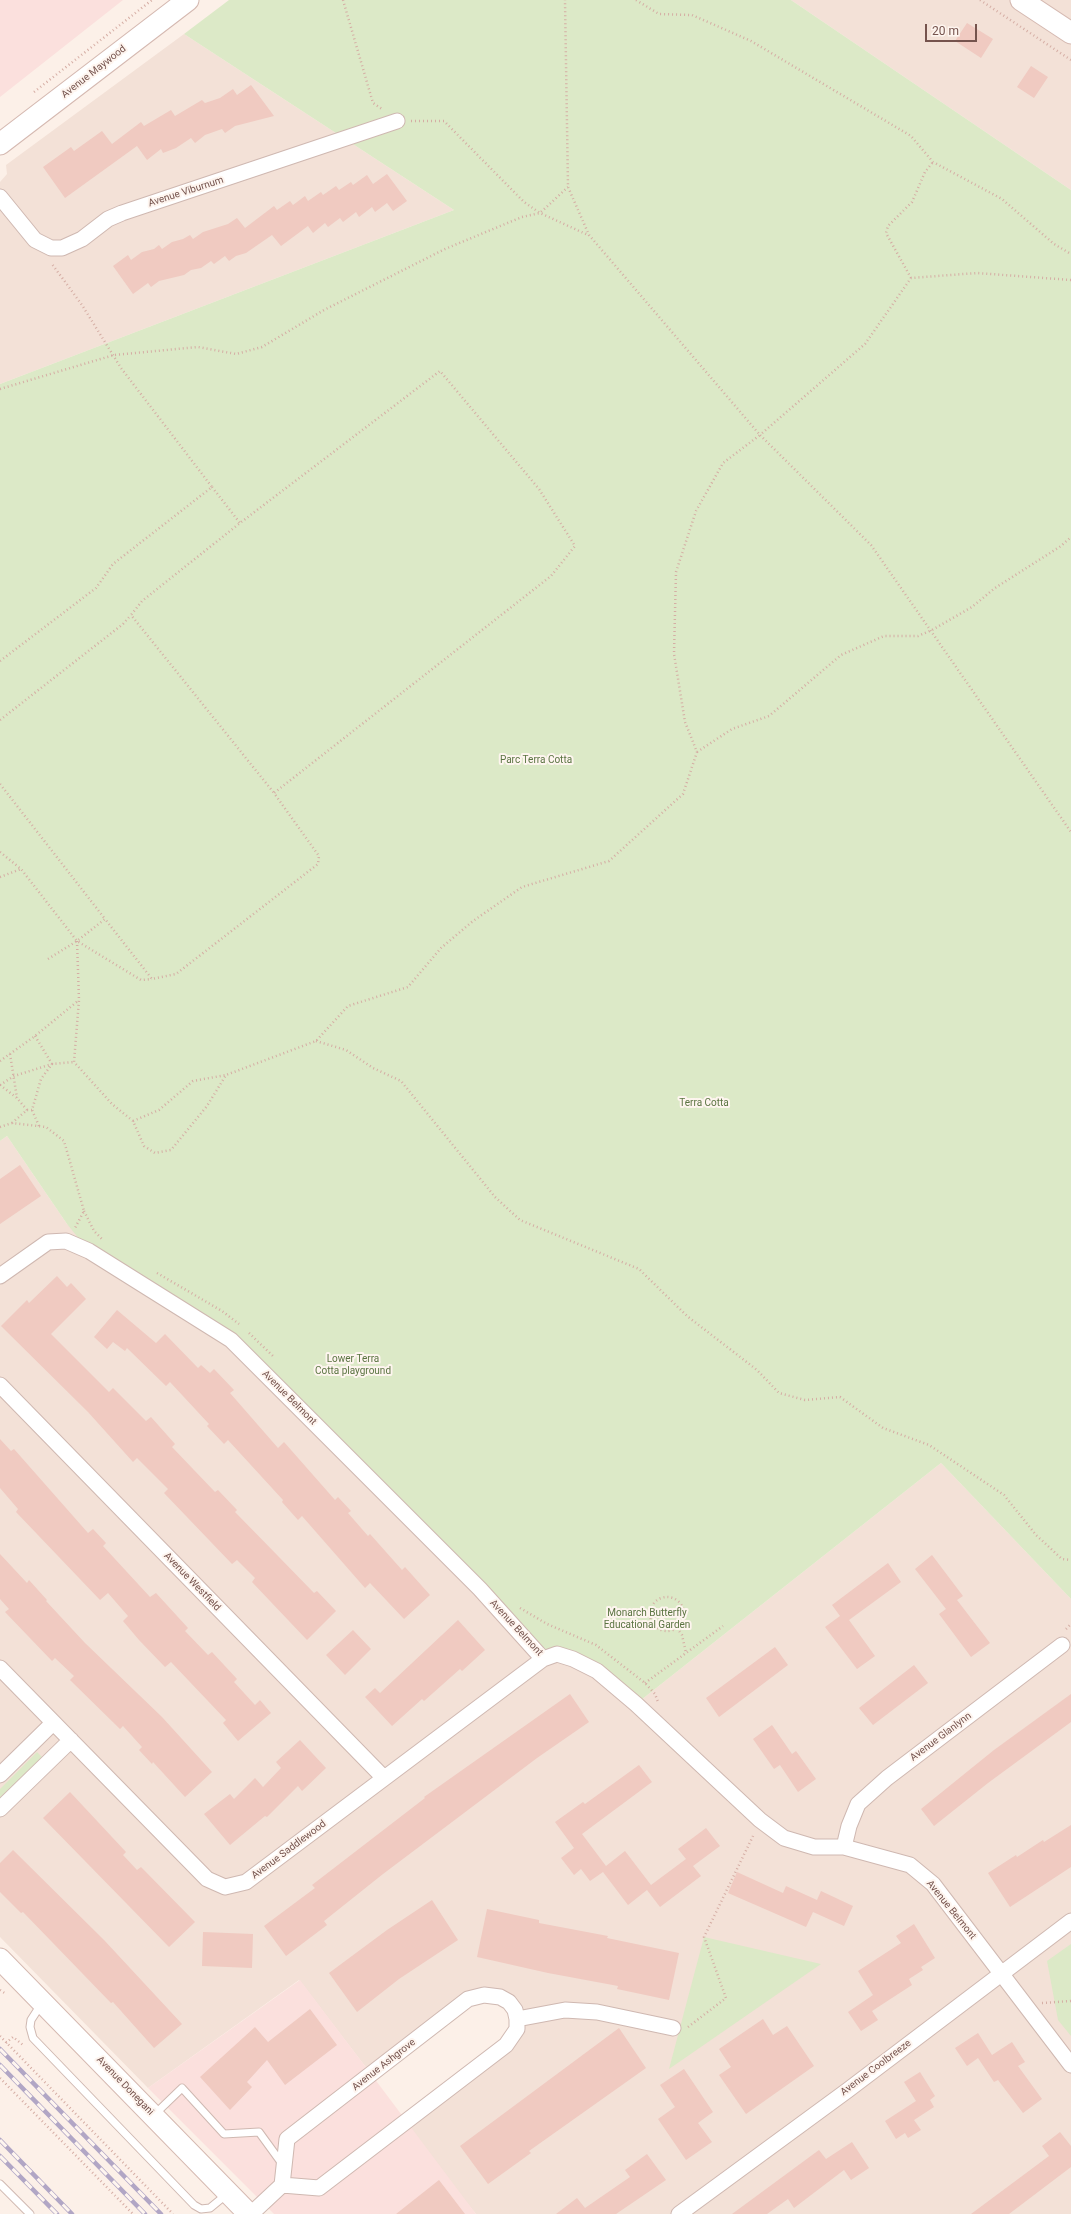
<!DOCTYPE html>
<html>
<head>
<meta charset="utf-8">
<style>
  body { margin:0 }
  #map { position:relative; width:1071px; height:2214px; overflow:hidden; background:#fcf0e8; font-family:Roboto,sans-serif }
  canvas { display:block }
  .scale { position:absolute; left:925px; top:24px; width:52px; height:18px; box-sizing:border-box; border:2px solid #75534d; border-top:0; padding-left:5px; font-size:12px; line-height:14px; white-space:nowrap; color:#75534d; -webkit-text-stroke:3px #fef5ef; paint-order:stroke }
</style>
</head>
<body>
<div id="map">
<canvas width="1071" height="2214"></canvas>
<div class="scale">20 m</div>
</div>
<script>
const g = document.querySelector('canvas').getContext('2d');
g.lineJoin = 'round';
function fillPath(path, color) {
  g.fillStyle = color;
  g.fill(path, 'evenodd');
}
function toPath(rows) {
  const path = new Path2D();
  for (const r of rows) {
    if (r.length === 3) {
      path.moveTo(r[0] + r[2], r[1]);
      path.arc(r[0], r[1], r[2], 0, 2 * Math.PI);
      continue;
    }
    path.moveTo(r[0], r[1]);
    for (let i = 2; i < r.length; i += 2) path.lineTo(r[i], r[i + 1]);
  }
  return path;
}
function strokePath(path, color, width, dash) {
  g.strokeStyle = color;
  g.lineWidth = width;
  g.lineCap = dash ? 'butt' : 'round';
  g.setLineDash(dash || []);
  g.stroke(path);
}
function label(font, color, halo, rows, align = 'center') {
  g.font = font + ' Roboto,sans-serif';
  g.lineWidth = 4;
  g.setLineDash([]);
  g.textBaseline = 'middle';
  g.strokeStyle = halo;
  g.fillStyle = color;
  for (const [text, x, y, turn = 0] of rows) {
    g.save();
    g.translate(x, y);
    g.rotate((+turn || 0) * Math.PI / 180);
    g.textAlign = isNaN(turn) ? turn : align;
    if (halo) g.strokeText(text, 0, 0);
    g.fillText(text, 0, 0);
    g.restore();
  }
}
fillPath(toPath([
  [791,0,1071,0,1071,190],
  [184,34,454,210,0,384,0,182,7,174,6,165],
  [7,1136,67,1224,231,1340,557,1654,636,1704,941,1463,1071,1599,1071,2214,476,2214,402,2124,506,2045,515,2010,484,1995,371,2074,299,1980,148,2088,0,1937,0,1141]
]), '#f3e1d7');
fillPath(toPath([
  [0,0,123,0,0,97],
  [300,1980,371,2074,476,2214,274,2214,148,2088]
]), '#fbe0dd');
fillPath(toPath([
  [229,0,791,0,1071,190,1071,1599,941,1463,636,1704,597,1671,543,1659,231,1340,89,1251,67,1224,7,1136,0,1141,0,384,454,210,184,34],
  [37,1752,42,1757,0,1798,0,1789],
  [704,1937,821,1964,669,2069],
  [1071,1944,1071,2036,1058,2020,1047,1961]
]), '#dce9c7');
fillPath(toPath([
  [967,23,993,39,981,58,955,41],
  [1031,66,1048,77,1034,98,1017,87],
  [251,85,274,116,235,126,225,133,222,129,205,135,195,143,191,138,176,148,163,153,161,149,147,160,137,146,65,198,43,167,71,147,74,151,102,131,112,144,141,122,144,126,171,110,175,116,202,100,205,103,220,98,233,89,237,95],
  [387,174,407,201,393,211,387,203,375,212,372,207,359,217,356,212,343,222,340,218,328,227,325,223,313,233,308,226,281,246,272,235,246,253,236,256,229,261,225,256,214,264,211,261,201,268,191,270,184,275,159,281,151,287,148,283,133,294,113,266,128,255,131,260,142,252,154,249,159,245,162,249,172,242,183,239,190,235,193,239,203,232,228,224,237,218,245,228,274,206,277,210,290,201,293,205,305,196,308,201,321,192,323,195,336,186,339,190,351,182,353,185,367,175,373,184],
  [20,1165,41,1196,0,1224,0,1179],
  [57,1276,67,1287,71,1283,86,1299,51,1334,109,1392,113,1388,146,1421,151,1417,175,1444,172,1447,215,1492,218,1490,237,1510,235,1512,278,1556,314,1593,317,1591,336,1611,307,1640,252,1582,255,1578,237,1560,232,1564,164,1493,168,1489,137,1458,133,1462,88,1412,1,1326,27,1300,29,1303],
  [117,1310,156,1343,165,1334,198,1368,201,1365,210,1373,214,1369,234,1390,230,1393,278,1448,284,1442,335,1500,338,1497,351,1511,348,1513,368,1536,370,1534,402,1570,405,1567,430,1595,404,1619,370,1583,365,1588,302,1516,298,1520,282,1502,283,1500,228,1440,224,1444,207,1426,209,1424,170,1382,166,1386,127,1348,125,1351,113,1342,107,1349,94,1337],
  [0,1439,11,1451,14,1449,88,1533,93,1529,106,1543,103,1546,150,1597,156,1593,188,1628,185,1631,208,1655,212,1652,237,1679,234,1682,255,1705,260,1700,271,1713,238,1741,223,1723,226,1720,171,1662,165,1667,139,1640,123,1621,128,1616,108,1593,100,1600,16,1512,18,1509,0,1488],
  [0,1554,27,1583,29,1580,47,1600,46,1601,85,1643,162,1717,212,1772,185,1797,153,1762,152,1764,139,1750,142,1747,123,1726,120,1729,70,1680,74,1676,55,1658,52,1661,5,1612,9,1609,0,1599],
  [932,1555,963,1596,957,1600,990,1643,971,1657,939,1614,946,1609,915,1569],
  [888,1563,901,1582,849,1620,875,1656,857,1669,825,1627,840,1616,832,1605],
  [458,1620,485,1650,462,1671,460,1669,424,1701,422,1699,392,1726,365,1697,375,1688,380,1693],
  [353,1630,371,1649,345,1675,326,1655],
  [775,1647,788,1665,719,1717,706,1698],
  [914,1665,928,1683,873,1725,859,1708],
  [570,1694,589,1722,537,1758,383,1874,324,1921,327,1925,286,1956,264,1926,315,1888,312,1885,425,1798,424,1797],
  [1071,1694,1071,1722,988,1783,934,1826,921,1809,994,1750],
  [772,1725,792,1754,796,1751,816,1779,798,1792,780,1765,774,1769,753,1739],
  [300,1740,326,1768,302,1791,298,1786,267,1817,265,1816,230,1845,204,1814,230,1794,234,1799,255,1778,263,1787,281,1768,276,1762],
  [639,1765,652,1782,582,1834,606,1866,625,1851,651,1885,686,1859,678,1849,706,1828,720,1846,693,1866,701,1876,660,1907,647,1890,628,1905,603,1872,590,1881,581,1869,574,1875,561,1858,574,1848,555,1822,583,1802,585,1804],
  [70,1792,126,1852,123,1855,137,1870,141,1867,195,1922,169,1947,43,1818],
  [1071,1825,1071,1867,1010,1907,988,1873,1016,1855,1017,1857,1043,1840,1044,1842],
  [13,1850,104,1940,182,2024,154,2048,113,2002,111,2003,23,1912,21,1913,0,1892,0,1863],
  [737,1872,783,1893,786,1886,817,1900,821,1891,853,1906,844,1926,813,1912,806,1927,728,1893],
  [432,1900,458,1940,399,1979,357,2012,329,1973,387,1930],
  [487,1909,539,1920,539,1923,608,1936,607,1938,679,1953,669,2000,617,1989,618,1986,548,1973,477,1957],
  [914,1924,935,1958,921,1967,923,1970,909,1979,912,1985,872,2011,878,2020,861,2031,848,2012,873,1995,858,1971,901,1943,896,1936],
  [203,1932,253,1934,252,1968,202,1966],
  [310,2009,337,2045,285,2085,267,2060,247,2082,252,2087,230,2110,200,2077,255,2027,268,2042],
  [763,2019,773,2035,787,2026,814,2066,746,2114,719,2075,731,2067,719,2049],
  [619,2028,646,2068,529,2151,531,2153,488,2184,460,2146],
  [978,2033,992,2055,1012,2042,1025,2062,1018,2066,1042,2099,1023,2113,998,2080,994,2082,978,2058,967,2066,955,2048],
  [684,2069,713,2112,698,2123,712,2142,686,2160,658,2119,675,2107,660,2085],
  [920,2072,935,2096,930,2100,934,2107,914,2120,921,2130,908,2138,905,2133,896,2139,885,2121,916,2101,904,2082],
  [1060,2132,1071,2146,1071,2167,1009,2214,971,2214,1049,2156,1042,2146],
  [852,2142,869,2168,851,2180,844,2170,794,2208,788,2199,767,2214,732,2214,819,2150,826,2159],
  [647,2154,666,2180,616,2214,556,2214,577,2198,585,2208,630,2177,625,2170],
  [439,2180,465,2214,396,2214]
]), '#f0cac1');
const lane = toPath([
  [42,2003,31,2020,30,2027,33,2038,194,2205,201,2209,210,2208,227,2194],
  [154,2115,182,2088,224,2134,259,2132,283,2165],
  [0,2184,30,2214]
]);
const street = toPath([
  [0,197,35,240,51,248,62,248,82,239,108,219,122,213,397,121],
  [0,1276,48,1242,66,1241,89,1251,231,1340,480,1589,543,1659,557,1654,573,1659,597,1671,636,1704,760,1820,784,1838,814,1847,844,1847,910,1865,933,1884,1071,2065],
  [0,1385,384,1778],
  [0,1668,207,1879,225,1887,246,1882,543,1659],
  [0,1775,53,1723],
  [0,1809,71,1740],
  [844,1847,849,1826,858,1804,887,1778,1062,1645],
  [484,1995,500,1997,509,2002,515,2010,517,2019,517,2029,506,2045,319,2188,282,2185,287,2139,468,1999,484,1995],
  [517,2019,565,2010,597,2012,673,2028],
  [251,2214,282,2185],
  [679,2214,848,2090,1071,1921]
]);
const secondary = toPath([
  [1021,0,1071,33],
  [0,144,188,0],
  [0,1959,249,2214]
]);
strokePath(lane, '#cfb8b1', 9);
strokePath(street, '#cfb8b1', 17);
strokePath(secondary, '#d5b9b1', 23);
strokePath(toPath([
  [343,0,373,103,382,109],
  [636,0,659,14,692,15,751,41,911,136,933,162,1002,199,1054,244,1071,254],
  [980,0,1071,60],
  [34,92,152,0],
  [411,121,444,121,524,202,540,213,588,235],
  [911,278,886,233,888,226,912,202,925,172,933,162],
  [1071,280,977,273,911,278,865,344,760,435,871,545,1071,832],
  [0,389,114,355,198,347,236,354,262,347,324,310,445,249,522,217,540,213,568,187],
  [212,487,240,523],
  [0,661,96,588,113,564,212,487,121,368,82,305,52,264],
  [0,720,123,624,131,615],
  [697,752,732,729,769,716,841,655,884,636,918,636,932,630,972,607,995,588,1061,546,1071,537],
  [0,784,105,919],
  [0,852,21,869,77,941,141,980,152,979],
  [0,877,21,869],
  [77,941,79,1000,74,1062,112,1104,133,1121,144,1146,155,1153,171,1150,207,1106,226,1075,316,1041,348,1006,408,987,441,948,473,921,522,887,609,861,683,794,697,752,685,722,674,654,676,572,696,511,723,463,760,435,589,235,568,187,565,0],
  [48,959,77,941,105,919,152,979,176,974,318,864,319,856,274,793,551,576,575,546,539,489,440,371,240,523,142,601,131,615,274,793],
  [35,1036,52,1064,41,1079,32,1110,39,1126],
  [316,1041,346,1050,373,1068,401,1081,495,1197,520,1220,639,1269,687,1316,757,1370,779,1393,805,1400,840,1397,883,1428,929,1445,1004,1495,1036,1535,1062,1559,1071,1560],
  [10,1054,17,1098],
  [0,1061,35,1036,79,1000],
  [0,1085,14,1076,52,1064,74,1062],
  [0,1085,17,1098,27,1110],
  [133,1121,159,1110,193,1081,226,1075],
  [12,1123,27,1110,32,1110],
  [0,1127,12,1123,46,1127,64,1141,84,1211,75,1228],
  [84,1211,94,1231,102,1239],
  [157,1273,222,1311,239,1324],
  [249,1333,274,1357],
  [667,1614,17],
  [520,1608,547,1624,596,1645,645,1683,655,1694,658,1702],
  [677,1628,682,1635,686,1653],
  [1066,1629,1071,1624],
  [645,1683,723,1626],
  [0,1990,6,1994],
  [1042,2003,1071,2001],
  [688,2027,726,1998,704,1937,754,1834],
  [0,2036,173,2214],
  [6,2043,13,2037,23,2045],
  [0,2078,133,2214]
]), '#d5ada4', 2.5, [1, 3]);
strokePath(lane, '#fff', 7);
strokePath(street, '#fff', 15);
strokePath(secondary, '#fff', 21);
const rail = toPath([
  [0,2049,161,2214],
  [0,2065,145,2214],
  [0,2140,72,2214],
  [0,2156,57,2214]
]);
strokePath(rail, '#b1a6c5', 4.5);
strokePath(rail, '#fef5ef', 3, [9]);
label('10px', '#75534d', '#fef5ef', [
  ["Avenue Maywood",94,72,-38],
  ["Avenue Viburnum",186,192,-18],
  ["Avenue Belmont",289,1398,45],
  ["Avenue Westfield",192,1582,46],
  ["Avenue Belmont",516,1628,47],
  ["Avenue Glanlynn",941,1737,-37],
  ["Avenue Saddlewood",289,1850,-37],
  ["Avenue Belmont",951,1910,51],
  ["Avenue Ashgrove",384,2065,-38],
  ["Avenue Coolbreeze",876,2068,-37],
  ["Avenue Donegani",125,2086,46]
]);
label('10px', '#5b7442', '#fef5ef', [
  ["Parc Terra Cotta",536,760],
  ["Terra Cotta",704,1103],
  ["Lower Terra",353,1359],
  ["Cotta playground",353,1371],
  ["Monarch Butterfly",647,1613],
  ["Educational Garden",647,1625]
]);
</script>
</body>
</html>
